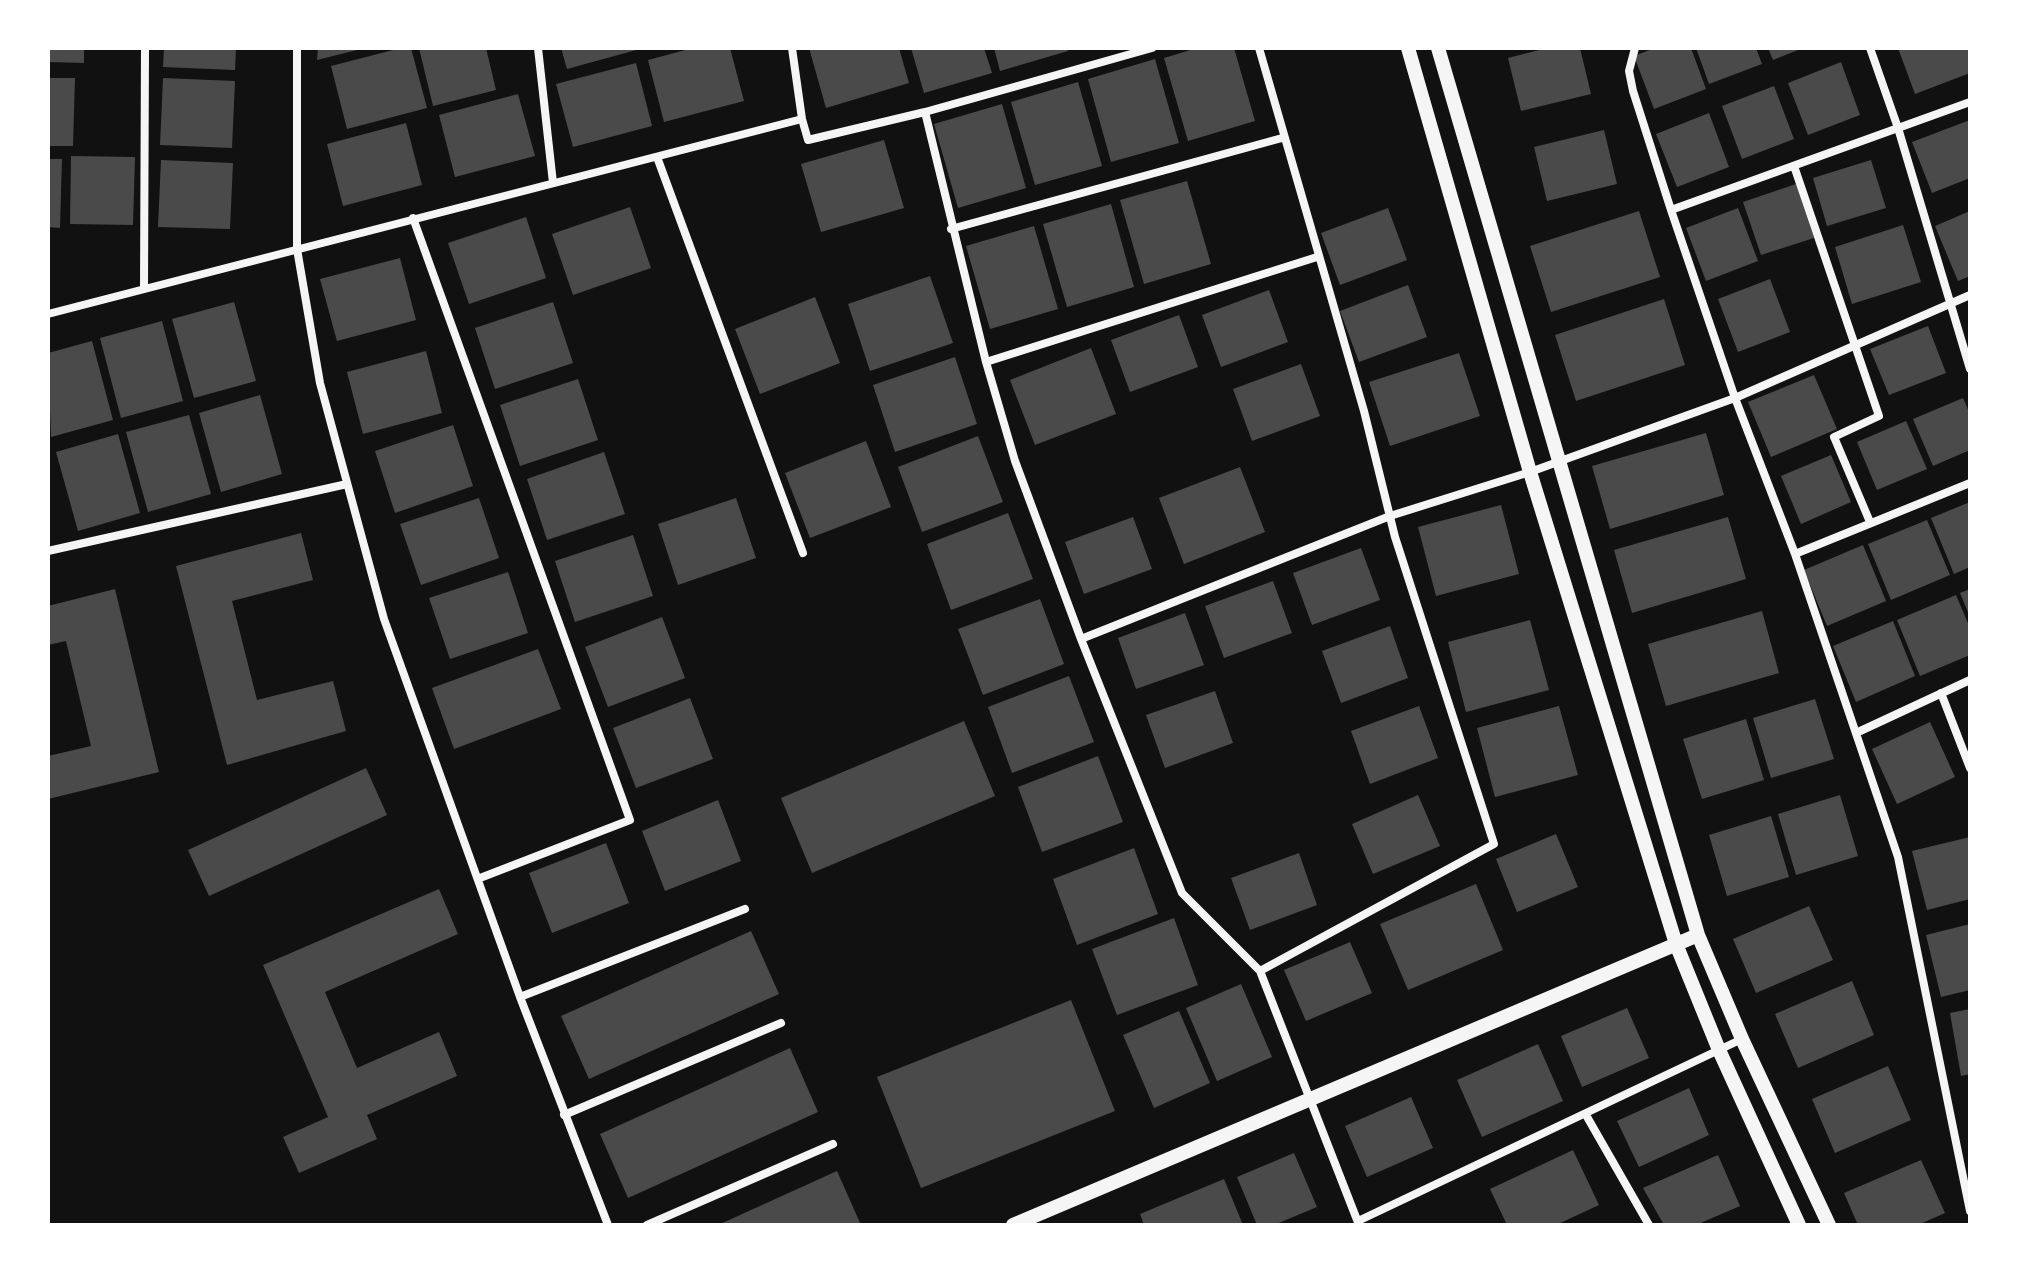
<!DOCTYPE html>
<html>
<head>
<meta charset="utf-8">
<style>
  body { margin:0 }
  #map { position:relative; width:2018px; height:1273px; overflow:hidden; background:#111; font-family:"Titillium Web",sans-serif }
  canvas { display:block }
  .frame { position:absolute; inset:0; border:50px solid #fff; pointer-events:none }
</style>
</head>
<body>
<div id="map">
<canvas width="2018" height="1273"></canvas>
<div class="frame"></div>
</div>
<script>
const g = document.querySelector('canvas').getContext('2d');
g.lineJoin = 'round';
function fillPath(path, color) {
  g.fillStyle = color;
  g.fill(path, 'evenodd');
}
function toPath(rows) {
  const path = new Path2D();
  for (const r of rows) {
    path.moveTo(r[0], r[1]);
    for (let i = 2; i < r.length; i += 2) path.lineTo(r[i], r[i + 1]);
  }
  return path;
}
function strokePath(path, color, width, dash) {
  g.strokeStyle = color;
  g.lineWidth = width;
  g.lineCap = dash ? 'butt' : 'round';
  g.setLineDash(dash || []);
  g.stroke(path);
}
fillPath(toPath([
  [48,48,84,48,84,63,48,62],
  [164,48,236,48,235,70,163,67],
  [318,48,361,48,361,49,317,60],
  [401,48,411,48,427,108,347,129,331,66],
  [419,48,486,48,496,90,433,106],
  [561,48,640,48,640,49,567,69],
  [693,48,730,48,744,101,664,122,648,60],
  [809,48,899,48,909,83,826,108],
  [911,48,984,48,992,73,924,93],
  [994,48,1067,48,1068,51,1000,71],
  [1197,48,1234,48,1255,121,1188,141,1164,58],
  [1547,48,1580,48,1591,94,1521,111,1508,58],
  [1655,48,1691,48,1706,89,1654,109,1634,56],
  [1696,48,1756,48,1762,64,1709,84],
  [1768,48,1803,48,1773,60],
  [1898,48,1970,48,1970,73,1915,94],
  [1155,59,1179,143,1111,162,1088,79],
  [1841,62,1860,115,1808,135,1788,83],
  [636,63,652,126,573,147,556,84],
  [48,78,75,78,73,146,48,146],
  [163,78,235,81,232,148,160,145],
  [1078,82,1102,166,1035,185,1011,102],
  [1774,86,1794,139,1742,159,1722,106],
  [518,94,535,156,455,177,439,115],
  [1002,104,1026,188,958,208,934,124],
  [1709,113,1729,167,1677,187,1656,134],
  [1970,120,1970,178,1932,193,1912,142],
  [406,123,422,185,343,206,327,144],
  [1604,130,1617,184,1547,201,1534,147],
  [884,140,904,208,821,232,801,164],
  [71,156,135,157,133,225,70,224],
  [48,159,62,159,60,228,48,227],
  [161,160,233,163,230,229,158,227],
  [1871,160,1886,208,1827,226,1813,178],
  [1187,181,1211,264,1144,284,1120,200],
  [1796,184,1814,238,1761,255,1743,202],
  [1111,204,1134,287,1067,307,1043,224],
  [630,207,651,268,573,295,552,234],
  [1388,208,1407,260,1340,285,1321,233],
  [1738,208,1758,261,1706,281,1686,228],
  [1639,211,1660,277,1551,312,1530,246],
  [1970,211,1970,276,1958,281,1935,226],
  [526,217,546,278,469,304,448,243],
  [1903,225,1921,282,1852,304,1835,247],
  [1034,226,1058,309,990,329,966,246],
  [400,258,416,320,337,341,320,279],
  [930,276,953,343,870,371,848,304],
  [1770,279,1790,332,1738,352,1718,299],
  [1408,285,1427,337,1359,362,1340,311],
  [1269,290,1288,342,1221,367,1202,315],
  [815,297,840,363,760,394,735,329],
  [1664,299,1685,365,1576,401,1555,335],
  [234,302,256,381,194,398,172,319],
  [553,302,573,363,495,389,475,328],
  [1179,315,1198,367,1130,392,1111,340],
  [162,321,183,401,121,418,100,338],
  [1928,326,1946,373,1889,395,1870,349],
  [92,341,113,420,51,437,48,353],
  [1091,348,1116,414,1035,445,1010,380],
  [426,351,442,413,363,434,347,372],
  [1459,353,1480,416,1390,446,1369,382],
  [955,357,977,424,895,452,873,385],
  [1301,364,1320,416,1252,441,1233,389],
  [1814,375,1837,429,1771,457,1748,402],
  [578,379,598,440,520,466,500,405],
  [260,395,282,474,221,492,199,413],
  [1963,398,1970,414,1970,450,1933,466,1913,419],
  [189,415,211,494,148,512,126,432],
  [1906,421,1927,469,1877,490,1857,442],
  [453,425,473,486,395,513,375,451],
  [1706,433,1724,495,1610,529,1592,466],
  [118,434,140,513,78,531,56,452],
  [978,436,1003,502,922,532,898,467],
  [866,441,891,507,810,538,785,473],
  [604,452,625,514,547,540,527,479],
  [1831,455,1851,502,1801,524,1781,476],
  [1240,467,1265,532,1184,564,1159,498],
  [479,498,499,558,421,585,400,524],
  [736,498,756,558,678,585,658,524],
  [1970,502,1970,567,1954,574,1931,518],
  [1501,505,1519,574,1436,596,1418,527],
  [1008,513,1033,579,951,610,927,544],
  [1133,517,1152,569,1084,594,1065,542],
  [1728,517,1746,579,1632,613,1614,550],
  [1927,520,1950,575,1891,600,1868,544],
  [301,533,313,580,232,601,257,700,333,681,346,731,227,765,176,566],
  [633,535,653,596,575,622,555,561],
  [1863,545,1886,601,1827,626,1804,570],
  [1361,548,1380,600,1312,625,1293,573],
  [508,572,528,633,450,659,429,598],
  [1273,581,1292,633,1224,658,1205,606],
  [115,589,159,772,48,799,48,756,91,746,66,641,48,645,48,606],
  [1970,589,1970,617,1960,593],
  [1956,595,1970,628,1970,655,1920,676,1897,620],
  [1040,599,1064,664,983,695,958,629],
  [1762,611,1779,673,1666,706,1648,644],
  [1185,613,1204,665,1136,689,1118,638],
  [662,617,685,678,608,707,585,647],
  [1530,620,1549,690,1466,712,1448,642],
  [1893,621,1915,676,1856,702,1833,646],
  [1390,626,1408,678,1341,703,1322,651],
  [538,649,561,709,454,749,432,688],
  [1069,676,1094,742,1012,773,988,707],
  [1215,691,1233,743,1165,768,1146,715],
  [690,698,713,759,636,788,613,728],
  [1815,699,1834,759,1771,778,1753,718],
  [1419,706,1438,758,1370,784,1351,731],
  [1559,706,1578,775,1495,797,1477,728],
  [1746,719,1764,780,1702,799,1683,739],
  [964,721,995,796,812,873,781,798],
  [1930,722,1955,777,1897,804,1872,749],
  [1098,756,1123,822,1042,852,1018,787],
  [366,768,387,815,209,896,188,850],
  [1418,795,1440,846,1373,874,1352,824],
  [1840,795,1858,856,1796,875,1778,814],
  [718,800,741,861,665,891,642,831],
  [1771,816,1789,877,1727,896,1709,835],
  [1556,834,1578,887,1517,912,1496,859],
  [1970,837,1970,899,1927,910,1912,851],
  [606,843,629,903,552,933,529,873],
  [1134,848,1158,914,1077,945,1053,879],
  [1299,853,1317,905,1250,930,1231,878],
  [1476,884,1503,950,1408,990,1380,924],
  [439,889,458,934,325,992,357,1068,439,1032,457,1076,367,1115,377,1139,299,1173,283,1137,328,1117,263,965],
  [1809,906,1833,960,1756,993,1733,939],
  [1174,918,1198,985,1117,1015,1092,949],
  [1970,924,1970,990,1941,997,1926,935],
  [751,931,779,994,589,1079,561,1016],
  [1350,942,1372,993,1306,1021,1284,970],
  [1852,981,1874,1035,1798,1068,1775,1014],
  [1241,984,1272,1057,1217,1081,1186,1008],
  [1071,1000,1115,1111,921,1188,877,1077],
  [1627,1008,1649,1058,1582,1087,1561,1036],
  [1970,1009,1970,1074,1961,1076,1950,1013],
  [1179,1011,1210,1083,1154,1108,1123,1035],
  [1538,1044,1563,1101,1482,1137,1457,1080],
  [790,1048,818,1112,628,1198,600,1134],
  [1888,1066,1911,1120,1835,1153,1812,1099],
  [1689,1088,1709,1135,1639,1167,1617,1121],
  [1411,1097,1433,1148,1367,1177,1345,1126],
  [1573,1150,1599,1205,1556,1225,1507,1225,1490,1189],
  [1294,1153,1317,1207,1274,1225,1257,1225,1237,1177],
  [1718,1155,1740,1206,1696,1225,1664,1225,1643,1188],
  [1921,1160,1945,1213,1918,1225,1858,1225,1844,1193],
  [837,1171,861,1225,718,1225],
  [1224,1179,1243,1225,1144,1225,1140,1214]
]), '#4a4a4a');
strokePath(toPath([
  [297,48,297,249,320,383,384,619,520,997,608,1225],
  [538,48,553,183],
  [1259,48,1364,411,1395,537,1494,844,1260,971],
  [1635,48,1629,71,1633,91,1671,210,1735,398,1795,554,1898,857,1970,1211],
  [1870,48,1898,128,1970,369],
  [925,112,986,362,1015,461,1081,639,1182,893,1260,971,1359,1225],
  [802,119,808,140,925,112,1152,48],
  [657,157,803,553],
  [1794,166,1879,416,1834,437,1870,522],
  [1671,210,1970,102],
  [413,218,630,820,480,878],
  [951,229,1282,138],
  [144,288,145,48],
  [48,314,802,119,792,48],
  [986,362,1317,257],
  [48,551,347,484],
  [1795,554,1970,483],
  [1081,639,1390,516,1530,472,1735,398,1970,295],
  [1941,693,1970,768],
  [1856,733,1970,680],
  [520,997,745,909],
  [564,1115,781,1023],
  [1586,1115,1649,1225],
  [1358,1221,1742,1039],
  [647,1225,833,1144]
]), '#f5f5f5', 8);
strokePath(toPath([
  [1408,48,1530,472,1676,944,1719,1050,1799,1225],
  [1438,48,1698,935,1742,1039,1829,1225],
  [1013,1225,1698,935]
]), '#f5f5f5', 14);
</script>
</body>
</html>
